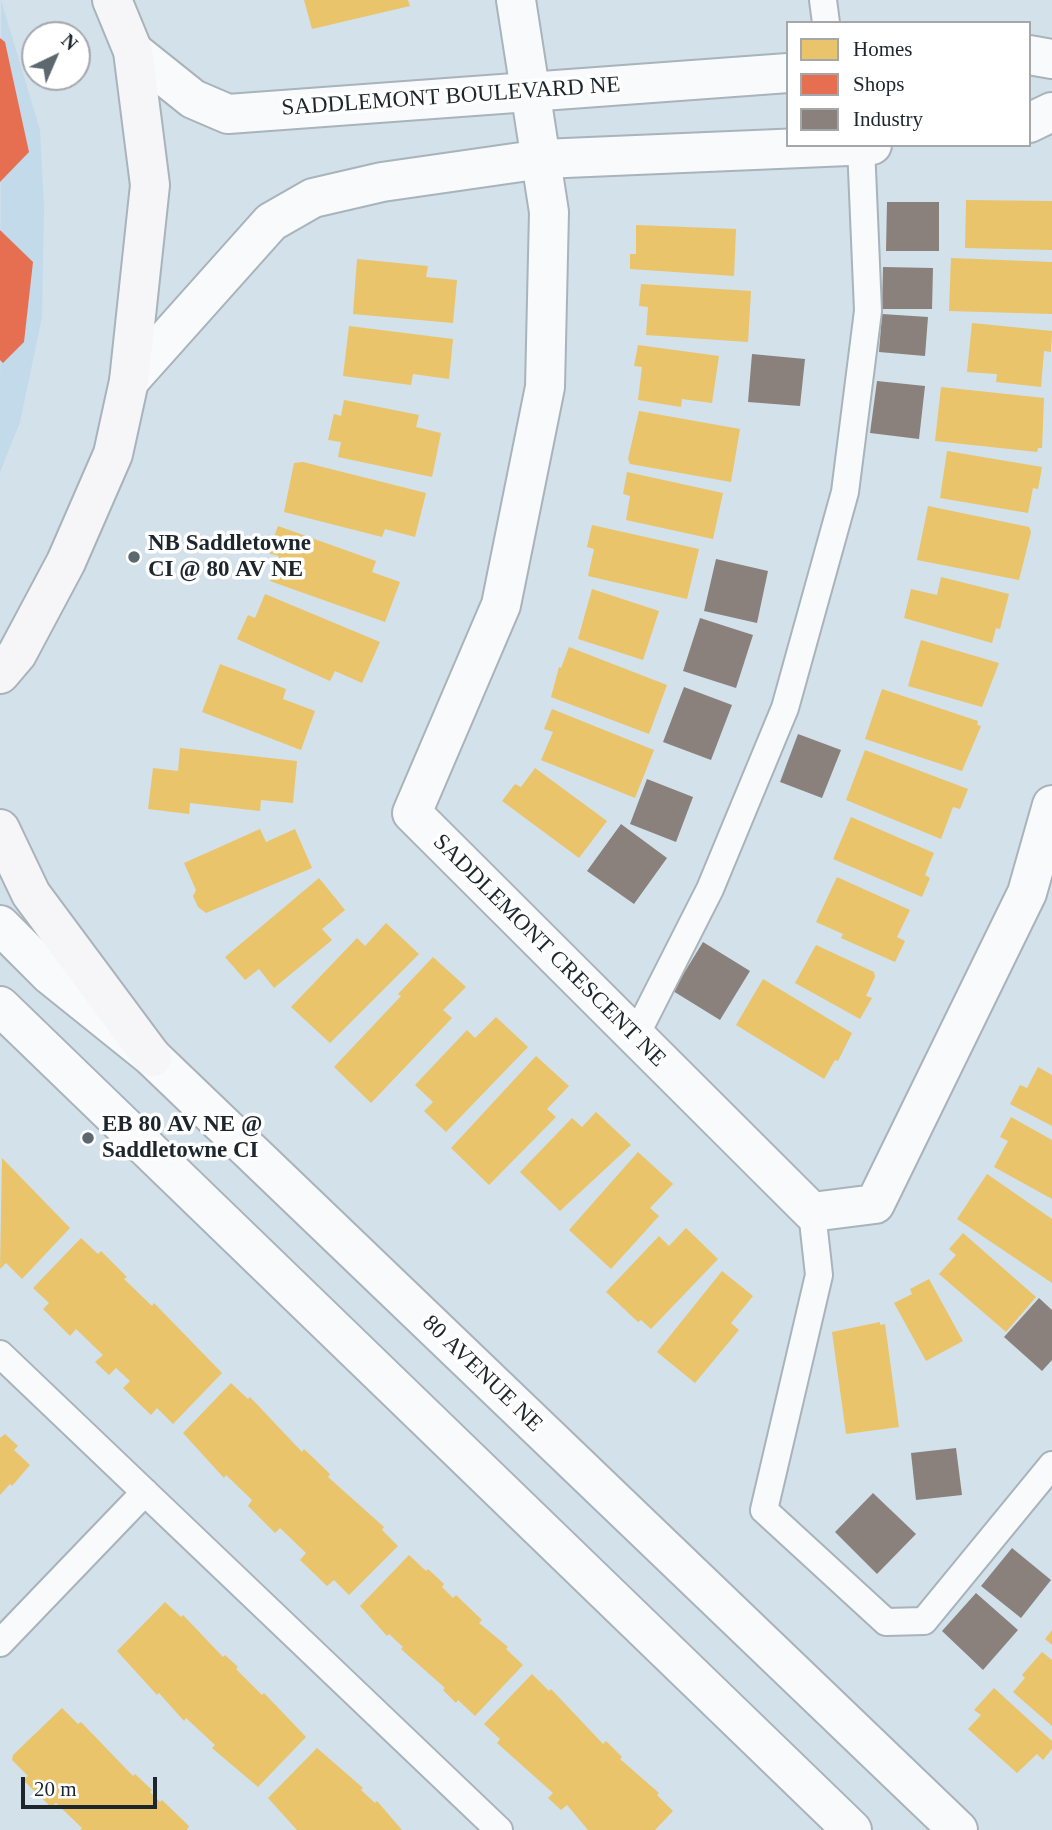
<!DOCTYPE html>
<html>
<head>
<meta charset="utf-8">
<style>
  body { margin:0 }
  #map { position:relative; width:1052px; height:1830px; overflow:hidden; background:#d3e1ea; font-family:Georgia,serif }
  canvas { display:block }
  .legend { position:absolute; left:786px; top:21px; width:245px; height:126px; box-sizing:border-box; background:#fff; border:2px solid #a4a8ab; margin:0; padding:9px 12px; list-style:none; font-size:21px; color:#1c262c }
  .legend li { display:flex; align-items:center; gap:14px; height:35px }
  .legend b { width:35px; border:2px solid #a4a8ab }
  .north { position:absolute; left:21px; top:21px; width:70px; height:70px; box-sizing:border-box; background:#fff; border:2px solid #a4a8ab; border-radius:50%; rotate:44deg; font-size:19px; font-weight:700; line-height:28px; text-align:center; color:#1c262c }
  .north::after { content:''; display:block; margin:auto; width:24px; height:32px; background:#5c676e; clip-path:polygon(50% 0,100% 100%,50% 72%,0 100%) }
  .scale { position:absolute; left:21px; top:1777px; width:136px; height:32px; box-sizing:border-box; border:4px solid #1c262c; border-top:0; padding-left:9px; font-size:21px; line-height:24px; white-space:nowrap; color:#1c262c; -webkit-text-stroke:5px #fff; paint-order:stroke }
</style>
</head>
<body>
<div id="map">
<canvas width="1052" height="1830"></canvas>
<ul class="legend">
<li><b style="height:19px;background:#e9c46a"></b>Homes</li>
<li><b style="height:19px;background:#e76f51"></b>Shops</li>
<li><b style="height:19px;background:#8a817c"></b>Industry</li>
</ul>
<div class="north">N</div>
<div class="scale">20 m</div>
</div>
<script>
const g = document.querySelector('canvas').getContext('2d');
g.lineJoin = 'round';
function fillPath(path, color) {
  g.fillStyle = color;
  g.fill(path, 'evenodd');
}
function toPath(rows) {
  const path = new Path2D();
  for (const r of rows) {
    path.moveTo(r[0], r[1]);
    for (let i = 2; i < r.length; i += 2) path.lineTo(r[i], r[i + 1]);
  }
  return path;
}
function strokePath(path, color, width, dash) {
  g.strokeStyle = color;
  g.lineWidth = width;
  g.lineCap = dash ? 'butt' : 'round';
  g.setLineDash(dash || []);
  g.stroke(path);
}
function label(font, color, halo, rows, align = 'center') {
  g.font = font + ' Georgia,serif';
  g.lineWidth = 7;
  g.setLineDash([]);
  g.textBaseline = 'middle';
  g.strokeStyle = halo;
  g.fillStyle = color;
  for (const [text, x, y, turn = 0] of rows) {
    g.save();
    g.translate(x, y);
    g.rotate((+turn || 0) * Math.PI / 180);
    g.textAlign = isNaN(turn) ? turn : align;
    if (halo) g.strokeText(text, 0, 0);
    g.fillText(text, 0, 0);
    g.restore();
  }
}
fillPath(toPath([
  [1,0,40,130,44,207,42,317,20,422,0,472]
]), '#c2dae9');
fillPath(toPath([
  [304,0,408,0,410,6,312,29],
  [966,200,1052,201,1052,250,965,248],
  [636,225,736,229,734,276,630,269,630,254,636,254],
  [951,258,1052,262,1052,314,949,311],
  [357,259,428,266,426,277,457,280,453,323,353,314],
  [641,284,751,291,748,342,646,335,648,307,639,306],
  [972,323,1052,331,1051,352,1044,351,1041,387,996,382,997,374,967,372],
  [349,326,453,339,449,379,413,374,411,385,343,376],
  [638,345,719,356,712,403,682,399,681,407,638,400,642,367,634,366],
  [941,387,1044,398,1042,448,1038,448,1037,452,935,441],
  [344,400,419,415,416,427,441,433,432,477,338,457,341,442,328,440,334,414,341,416],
  [639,411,740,429,731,482,630,464,628,459],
  [947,451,1042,467,1038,489,1033,488,1028,513,940,498],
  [303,462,426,493,415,537,385,529,382,537,284,512,294,463],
  [627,472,723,493,713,539,626,520,630,496,623,494],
  [928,506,1029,527,1031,532,1019,580,917,560],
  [592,525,699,549,687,599,588,576,594,549,587,547],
  [278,526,376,561,372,572,400,582,385,622,270,581,279,556,268,553],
  [941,577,1009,594,1000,629,996,628,992,643,904,618,911,589,937,595],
  [592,589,659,611,643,660,578,639],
  [265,594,380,642,362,683,335,671,330,681,237,639,248,615,255,618],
  [921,640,999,663,982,707,908,686],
  [569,647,667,685,649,734,551,697,559,667,561,668],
  [220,664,286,689,283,699,315,711,301,750,202,712],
  [882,689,978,721,977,725,981,726,962,771,865,739],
  [552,709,654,750,635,798,541,760,553,732,544,729],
  [180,748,297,761,293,803,261,800,260,811,190,803,189,814,148,809,153,768,178,771],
  [865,750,968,789,960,809,953,807,941,839,846,800],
  [535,768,607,821,579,858,502,801,515,784,521,787],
  [851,817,934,853,925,875,930,878,922,897,833,859],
  [260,829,266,842,295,829,312,868,206,913,198,907,193,896,196,890,184,863],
  [837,877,910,910,897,937,905,941,895,962,841,938,843,934,816,922],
  [319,878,345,910,322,929,332,940,274,988,259,969,245,980,225,957],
  [386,923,419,954,330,1043,291,1007,357,938,365,946],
  [816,945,874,972,875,977,866,996,872,998,860,1019,795,983],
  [433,957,466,987,443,1010,452,1018,371,1103,334,1067,401,996,398,994],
  [763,979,852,1033,838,1061,835,1060,824,1079,736,1025],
  [496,1017,528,1047,446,1132,424,1111,433,1102,415,1085,467,1030,475,1038],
  [536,1056,569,1086,547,1109,556,1117,489,1185,451,1148],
  [1038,1067,1052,1075,1052,1126,1010,1104,1020,1085,1027,1088],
  [596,1112,631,1145,560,1211,520,1172,572,1118,582,1127],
  [1011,1117,1052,1140,1052,1199,994,1167,1008,1141,1000,1137],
  [638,1152,673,1184,650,1208,659,1216,611,1269,569,1230],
  [2,1158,70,1228,22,1279,6,1263,0,1269],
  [987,1174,1052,1219,1052,1283,957,1219],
  [686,1228,718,1259,651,1329,641,1320,638,1322,606,1292,659,1236,669,1246],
  [963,1233,1036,1297,1006,1332,939,1274,956,1255,949,1249],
  [81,1238,98,1254,101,1251,127,1277,124,1279,152,1306,154,1303,222,1373,173,1424,157,1408,151,1415,123,1388,130,1381,116,1368,109,1375,95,1362,103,1355,76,1329,70,1336,43,1309,49,1303,33,1288],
  [722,1271,753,1296,731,1323,739,1330,695,1383,657,1352],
  [929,1279,963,1341,926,1361,894,1303,912,1294,910,1289],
  [880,1322,880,1325,885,1324,899,1427,846,1434,832,1332],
  [231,1383,248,1399,250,1397,302,1452,304,1449,330,1474,328,1477,384,1527,382,1530,398,1546,349,1595,334,1580,327,1586,300,1560,306,1553,280,1528,275,1533,248,1506,252,1500,226,1475,224,1478,183,1433],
  [5,1434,18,1446,14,1450,30,1465,12,1486,10,1484,0,1495,0,1438],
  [409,1555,426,1571,428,1569,444,1584,442,1587,453,1598,456,1595,482,1620,479,1623,508,1647,506,1649,523,1665,475,1716,458,1700,456,1703,443,1690,445,1688,401,1649,403,1647,389,1634,387,1636,360,1606],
  [165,1602,181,1617,183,1615,223,1657,225,1655,238,1667,236,1669,262,1695,264,1693,306,1737,258,1787,212,1748,215,1745,186,1718,184,1721,159,1693,157,1695,117,1651],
  [1052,1630,1052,1645,1045,1639],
  [1042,1652,1052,1660,1052,1726,1013,1692,1025,1678,1022,1675],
  [532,1674,549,1691,551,1689,603,1744,606,1741,622,1757,620,1759,659,1793,657,1795,673,1811,655,1830,588,1830,567,1805,561,1810,548,1798,553,1793,497,1743,500,1739,484,1724],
  [994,1688,1052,1741,1052,1749,1043,1760,1037,1754,1017,1773,968,1729,981,1715,974,1710],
  [62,1708,78,1724,81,1722,133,1776,135,1774,152,1790,150,1792,160,1802,162,1800,189,1826,187,1830,80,1830,82,1828,56,1803,51,1807,23,1780,28,1776,12,1760,13,1755],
  [317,1748,363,1788,361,1790,375,1803,377,1801,402,1830,297,1830,268,1798]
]), '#e9c46a');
fillPath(toPath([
  [0,38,5,42,29,152,0,182],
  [0,230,33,262,24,342,3,363,0,360]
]), '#e76f51');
fillPath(toPath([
  [887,202,939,202,939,251,886,251],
  [883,267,933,268,932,309,882,309],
  [882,314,928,317,925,356,879,352],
  [752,354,805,359,800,406,748,402],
  [877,381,925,386,919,439,870,433],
  [716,559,768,571,757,623,704,611],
  [700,618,753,635,736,688,683,671],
  [684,687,732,705,711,760,663,742],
  [798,734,841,750,822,798,780,782],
  [647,779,693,797,676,842,630,824],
  [621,824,667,858,634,904,587,871],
  [703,942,750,971,720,1020,673,991],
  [1039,1298,1052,1310,1052,1360,1042,1371,1004,1337],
  [956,1448,962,1495,916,1500,911,1453],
  [873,1493,916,1534,877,1574,835,1532],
  [1012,1548,1051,1580,1021,1618,981,1586],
  [976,1593,1018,1630,983,1670,942,1631]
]), '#8a817c');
const service = toPath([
  [823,0,826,23],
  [635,1037,710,889,785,708,845,492,868,311,861,146],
  [812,1212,819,1275,764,1510,886,1622,924,1621,1052,1465],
  [0,1354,499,1830],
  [0,1643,145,1492]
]);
const minor = toPath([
  [516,0,549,212,545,387,501,605,412,813,812,1212,875,1204,1027,893,1052,805]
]);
const tertiary = toPath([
  [133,51,193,99,228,114,788,73],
  [1029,55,1052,59],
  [1029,123,1052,112],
  [129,381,271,222,313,198,382,182,542,159,872,145],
  [0,925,50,975,152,1057,958,1830],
  [0,1006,852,1830]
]);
const secondary = toPath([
  [0,674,17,654,66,562,113,454,129,381,150,185,133,51,112,0],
  [0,829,31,894,152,1057]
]);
strokePath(service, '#a8b3ba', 30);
strokePath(minor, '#a8b3ba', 42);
strokePath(tertiary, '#a8b3ba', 42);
strokePath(secondary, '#a8b3ba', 42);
strokePath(service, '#f8fafc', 26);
strokePath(minor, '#f8fafc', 38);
strokePath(tertiary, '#f8fafc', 38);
strokePath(secondary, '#f6f5f8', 38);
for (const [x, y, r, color] of [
  [134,557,7,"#5c676e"],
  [88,1138,7,"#5c676e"]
]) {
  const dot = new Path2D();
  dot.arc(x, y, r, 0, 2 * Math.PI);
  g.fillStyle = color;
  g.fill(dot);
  strokePath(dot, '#fff', 2.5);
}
label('23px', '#1c262c', '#fff', [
  ["SADDLEMONT BOULEVARD NE",451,97,-4],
  ["SADDLEMONT CRESCENT NE",549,951,45],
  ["80 AVENUE NE",482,1374,44]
]);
label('bold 23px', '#1c262c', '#fff', [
  ["NB Saddletowne",148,544],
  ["CI @ 80 AV NE",148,570],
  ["EB 80 AV NE @",102,1125],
  ["Saddletowne CI",102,1151]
], 'left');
</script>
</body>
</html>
